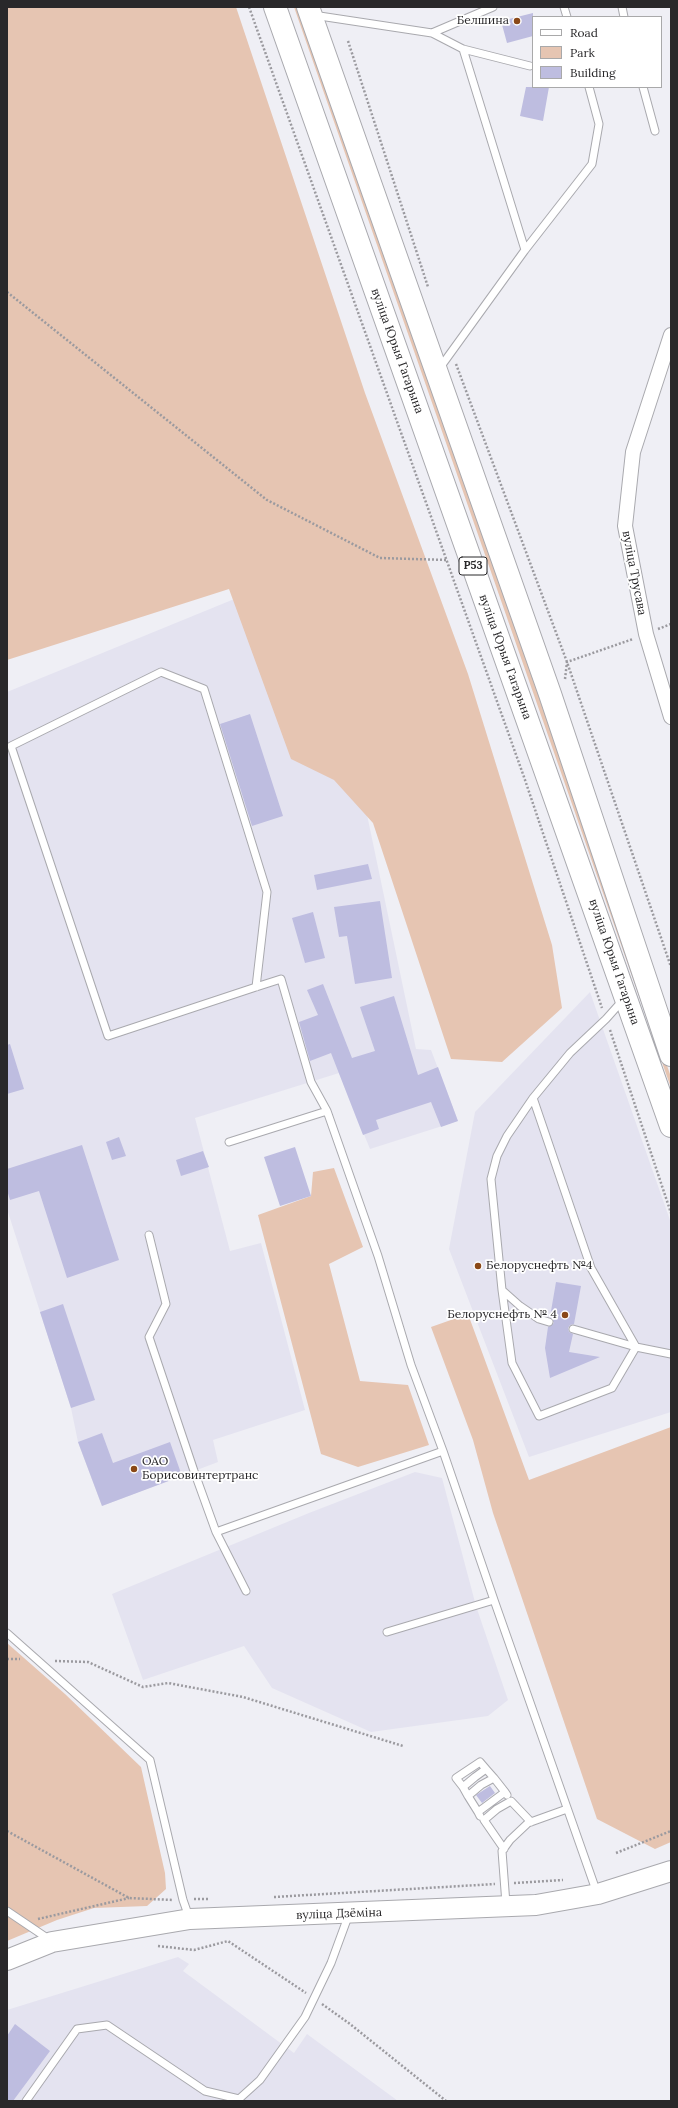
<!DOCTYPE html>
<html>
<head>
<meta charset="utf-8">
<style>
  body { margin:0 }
  #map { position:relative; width:678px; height:2108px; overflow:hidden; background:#efeff5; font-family:Lora,serif }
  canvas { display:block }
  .frame { position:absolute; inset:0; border:8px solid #29282a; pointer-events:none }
  .legend { position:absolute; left:532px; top:16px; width:130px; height:72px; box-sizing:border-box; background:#fff; border:1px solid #a9a9aa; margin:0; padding:5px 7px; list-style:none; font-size:12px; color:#29282a }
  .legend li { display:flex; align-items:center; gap:8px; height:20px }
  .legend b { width:20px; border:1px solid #a9a9aa }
</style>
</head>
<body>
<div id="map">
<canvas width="678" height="2108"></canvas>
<div class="frame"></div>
<ul class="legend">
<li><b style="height:5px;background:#fff"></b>Road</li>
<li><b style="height:11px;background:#e6c5b2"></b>Park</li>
<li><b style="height:11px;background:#bebde0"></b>Building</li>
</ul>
</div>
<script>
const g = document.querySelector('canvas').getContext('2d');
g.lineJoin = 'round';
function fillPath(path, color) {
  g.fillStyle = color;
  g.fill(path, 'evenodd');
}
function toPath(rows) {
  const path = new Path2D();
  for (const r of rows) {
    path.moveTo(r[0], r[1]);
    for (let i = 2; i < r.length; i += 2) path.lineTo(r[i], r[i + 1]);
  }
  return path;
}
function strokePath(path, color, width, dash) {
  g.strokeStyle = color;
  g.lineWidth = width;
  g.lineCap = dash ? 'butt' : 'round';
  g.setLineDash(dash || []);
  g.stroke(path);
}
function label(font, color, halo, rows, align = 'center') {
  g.font = font + ' Lora,serif';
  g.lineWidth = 3.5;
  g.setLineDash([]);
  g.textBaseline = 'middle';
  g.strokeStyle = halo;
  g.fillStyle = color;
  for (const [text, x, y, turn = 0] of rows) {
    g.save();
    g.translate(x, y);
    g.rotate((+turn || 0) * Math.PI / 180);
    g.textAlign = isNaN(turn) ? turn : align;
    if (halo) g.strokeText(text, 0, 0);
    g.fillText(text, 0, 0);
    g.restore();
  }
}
fillPath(toPath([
  [315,566,416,1049,431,1050,458,1121,370,1149,339,1073,195,1118,230,1251,261,1243,305,1410,213,1440,218,1462,102,1506,78,1442,71,1408,7,1209,7,692],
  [590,992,671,1223,671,1412,529,1457,449,1249,475,1112],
  [415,1472,442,1478,476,1606,508,1700,488,1716,371,1732,272,1688,244,1646,143,1680,112,1594,309,1513],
  [178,1957,189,1964,183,1971,294,2053,307,2034,398,2101,7,2101,7,2010]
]), '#e4e3f0');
fillPath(toPath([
  [7,7,236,7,365,393,468,674,552,945,562,1008,502,1062,451,1059,373,823,334,780,291,759,229,589,7,660],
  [294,7,299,7,671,1077,671,1088],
  [334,1168,363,1247,329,1264,360,1381,408,1385,429,1445,358,1467,321,1454,258,1215,311,1196,313,1172],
  [468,1314,529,1480,671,1427,671,1842,655,1849,597,1819,493,1513,473,1440,431,1327],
  [7,1643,65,1694,141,1767,165,1873,166,1889,147,1906,94,1908,57,1920,7,1941]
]), '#e6c5b2');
fillPath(toPath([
  [533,13,533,36,507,43,501,21],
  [526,87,549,87,543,121,520,116],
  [250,714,283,816,252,826,220,724],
  [368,864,372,879,317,890,314,875],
  [380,901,392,978,355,984,347,936,339,937,334,907],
  [313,912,325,958,305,963,292,918],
  [323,984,352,1058,375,1051,360,1007,394,996,418,1075,438,1067,458,1121,441,1127,431,1102,376,1120,379,1129,363,1135,331,1053,310,1061,299,1022,318,1015,307,990],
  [10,1044,24,1089,7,1094,7,1045],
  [119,1137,126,1156,112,1160,106,1142],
  [82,1145,119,1260,67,1278,39,1191,10,1200,7,1190,7,1169],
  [295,1147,311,1196,280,1206,264,1157],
  [203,1151,209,1167,181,1176,176,1160],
  [556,1282,581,1286,574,1324,570,1325,568,1328,569,1332,573,1334,569,1352,600,1357,550,1378,545,1348,548,1327,554,1323,550,1317],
  [63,1304,95,1400,71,1408,40,1312],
  [102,1433,113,1463,170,1442,182,1476,102,1506,78,1442],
  [490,1786,495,1793,482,1803,476,1795],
  [15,2024,50,2051,13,2101,7,2101,7,2036]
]), '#bebde0');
const service = toPath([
  [564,7,567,17],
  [622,7,624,17],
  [313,15,432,33,463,49,530,66],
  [432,33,493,7],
  [463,49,525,250],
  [643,87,655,131],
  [439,369,525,250,592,164,599,124,589,87],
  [256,987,267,892,204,689,161,672,11,746,108,1036,256,987,281,979,311,1082,327,1111],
  [229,1142,327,1111,378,1256,411,1365,443,1451,494,1600],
  [149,1235,166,1304,149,1337,194,1471,216,1532],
  [502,1290,512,1363,539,1416,612,1388,636,1347,591,1268,533,1098],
  [549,1322,539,1319,520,1306,502,1290,491,1179,497,1156,507,1136,533,1098,570,1053,606,1019,623,1000],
  [573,1329,636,1347,671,1354],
  [246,1591,216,1532,443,1451],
  [387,1632,494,1600,597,1893],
  [7,1633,150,1760,183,1900,189,1917],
  [463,1787,456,1778,480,1762,486,1769],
  [468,1796,463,1787,475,1777,486,1769,494,1778],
  [478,1812,468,1796,481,1785,494,1778,505,1792],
  [480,1816,478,1812,505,1792,507,1795],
  [504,1849,484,1820,497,1809,511,1801,531,1822],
  [506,1904,502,1851,510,1840,528,1823,567,1809],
  [7,1911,50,1940],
  [26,2101,77,2029,107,2025,205,2091,239,2099,260,2080,305,2017,331,1963,349,1914]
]);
const minor = toPath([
  [671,335,633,452,625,526,646,634,671,717]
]);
const secondary = toPath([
  [7,1960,52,1942,190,1919,536,1905,598,1894,671,1871]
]);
const primary = toPath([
  [275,7,671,1126],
  [308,7,550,694,671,1055]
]);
strokePath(service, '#a9a9ae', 9);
strokePath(minor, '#a9a9ae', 16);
strokePath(secondary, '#a9a9ae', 22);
strokePath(primary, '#a9a9ae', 24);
strokePath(toPath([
  [249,7,524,777,602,1008],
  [348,41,428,287],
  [7,292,267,500,380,558,447,560],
  [456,364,567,662,671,967],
  [658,629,671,624],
  [565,679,567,662,633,639],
  [610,1030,671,1213],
  [7,1659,20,1659],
  [55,1661,88,1662,143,1687,168,1683,243,1697,403,1746],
  [7,1831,129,1898,173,1900],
  [616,1853,671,1831],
  [514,1883,563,1880],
  [274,1897,495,1884],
  [194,1899,209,1899],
  [38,1919,129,1898],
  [158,1946,194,1950,228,1941,306,1993],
  [322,2004,350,2024,446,2101]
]), '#9b9a9f', 2.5, [2, 2]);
strokePath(service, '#fff', 7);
strokePath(minor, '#fff', 14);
strokePath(secondary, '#fff', 20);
strokePath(primary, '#fff', 22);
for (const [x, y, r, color] of [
  [517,21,4,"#8a4817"],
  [478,1266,4,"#8a4817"],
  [565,1315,4,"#8a4817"],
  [134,1469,4,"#8a4817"]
]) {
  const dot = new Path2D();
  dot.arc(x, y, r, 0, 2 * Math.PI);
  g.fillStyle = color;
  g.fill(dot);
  strokePath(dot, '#fff', 1.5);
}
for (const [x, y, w] of [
  [473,566,28]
]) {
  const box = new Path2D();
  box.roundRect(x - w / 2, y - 9, w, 18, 3);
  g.fillStyle = '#fff';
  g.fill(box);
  strokePath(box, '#29282a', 1);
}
label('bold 11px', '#29282a', null, [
  ["Р53",473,566]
]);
label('12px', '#29282a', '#fff', [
  ["Белшина",509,21],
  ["Белоруснефть №4",486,1266,"left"],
  ["Белоруснефть № 4",557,1315],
  ["ОАО",142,1462,"left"],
  ["Борисовинтертранс",142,1476,"left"]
], 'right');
label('12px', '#29282a', '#fff', [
  ["вуліца Юрыя Гагарына",397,351,70],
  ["вуліца Трусава",634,573,79],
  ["вуліца Юрыя Гагарына",505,657,70],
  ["вуліца Юрыя Гагарына",614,962,71],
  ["вуліца Дзёміна",339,1914,-2]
]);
</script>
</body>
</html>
